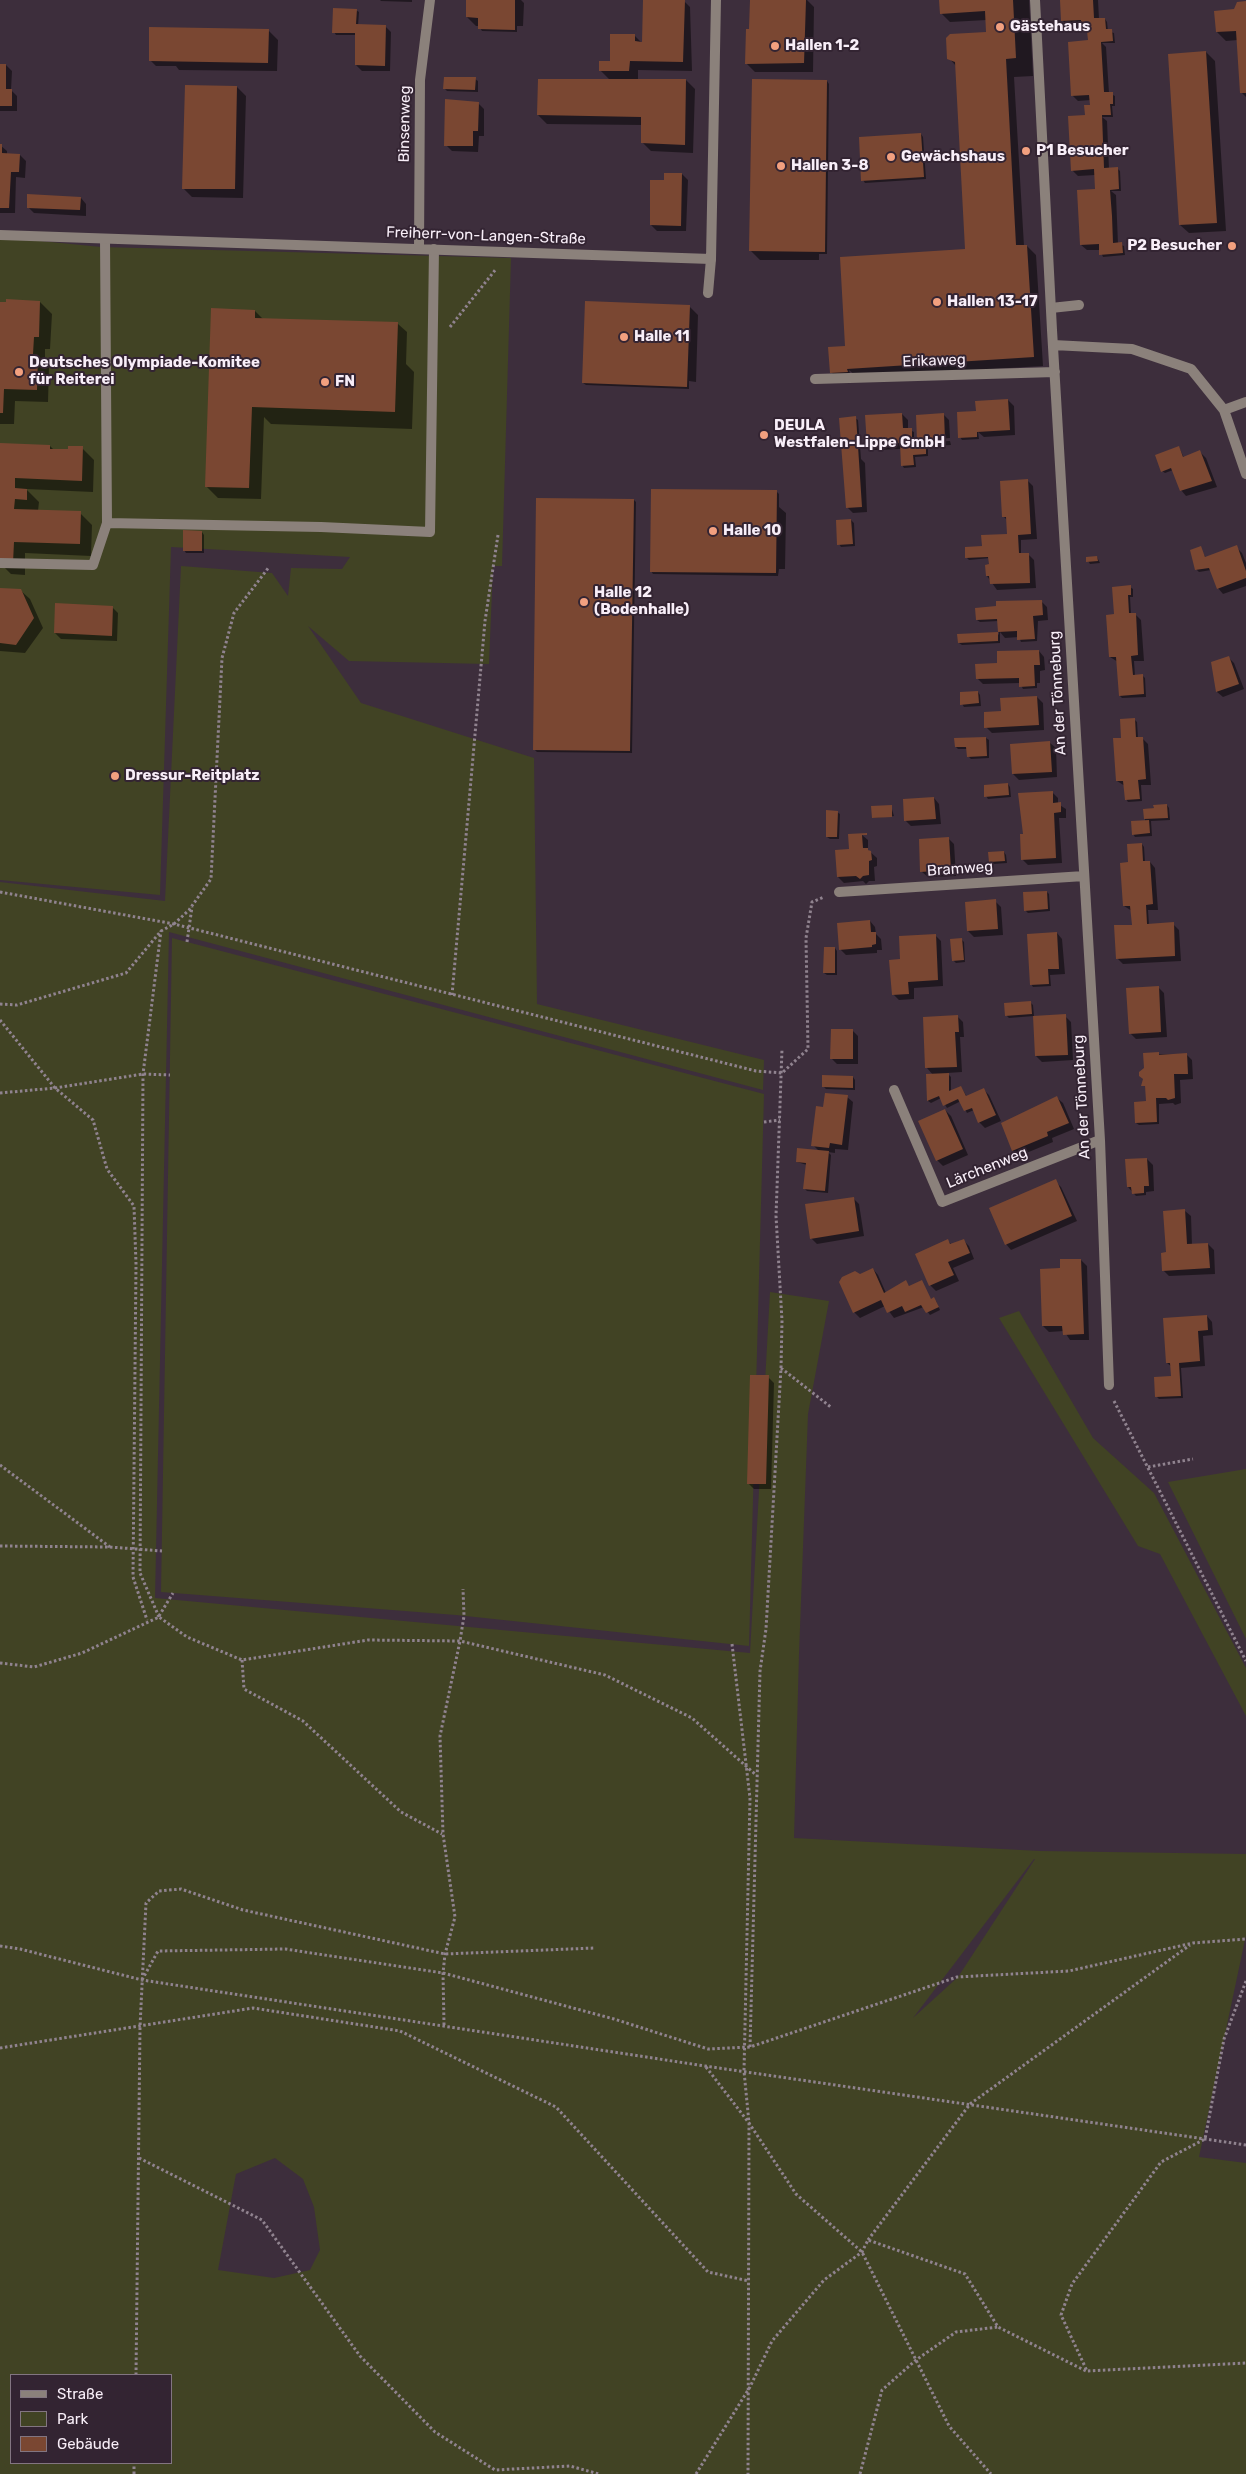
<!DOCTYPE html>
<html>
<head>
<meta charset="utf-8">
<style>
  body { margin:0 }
  #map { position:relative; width:1246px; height:2474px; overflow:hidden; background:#3d2e3c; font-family:Rubik,sans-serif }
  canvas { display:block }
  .legend { position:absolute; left:10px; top:2374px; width:162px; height:90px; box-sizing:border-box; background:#332432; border:1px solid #827581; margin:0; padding:6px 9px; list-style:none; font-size:15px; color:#f8eef8 }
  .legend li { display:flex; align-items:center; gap:10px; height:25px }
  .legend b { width:25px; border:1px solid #827581 }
</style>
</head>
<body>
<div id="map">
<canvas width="1246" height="2474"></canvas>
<ul class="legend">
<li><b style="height:6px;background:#8b817b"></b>Straße</li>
<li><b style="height:14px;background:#414324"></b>Park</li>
<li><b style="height:14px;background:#7a4732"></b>Gebäude</li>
</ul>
</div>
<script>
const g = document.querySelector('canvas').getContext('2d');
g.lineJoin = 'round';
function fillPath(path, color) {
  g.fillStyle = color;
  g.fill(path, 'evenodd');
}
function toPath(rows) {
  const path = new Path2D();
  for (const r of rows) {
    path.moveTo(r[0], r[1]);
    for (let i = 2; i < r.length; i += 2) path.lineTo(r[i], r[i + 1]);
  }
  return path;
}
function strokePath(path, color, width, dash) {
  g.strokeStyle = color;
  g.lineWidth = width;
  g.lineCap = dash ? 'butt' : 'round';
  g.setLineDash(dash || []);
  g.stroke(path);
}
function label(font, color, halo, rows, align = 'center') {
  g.font = font + ' Rubik,sans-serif';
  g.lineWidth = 4;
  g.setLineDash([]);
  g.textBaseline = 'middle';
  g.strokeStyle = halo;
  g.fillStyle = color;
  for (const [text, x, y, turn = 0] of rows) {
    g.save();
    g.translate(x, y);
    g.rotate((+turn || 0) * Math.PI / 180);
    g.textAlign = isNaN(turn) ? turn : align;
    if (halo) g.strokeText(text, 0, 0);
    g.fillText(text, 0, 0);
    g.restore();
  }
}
fillPath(toPath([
  [0,237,101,247,511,258,502,566,493,566,489,664,349,661,308,626,361,703,534,758,537,1004,764,1060,763,1090,169,932,155,1598,750,1653,770,1292,829,1301,808,1414,799,1654,794,1838,1040,1851,1246,1854,1246,1935,1199,2157,1246,2163,1246,2474,0,2474,0,882,165,901,181,566,272,573,288,596,291,568,342,569,350,557,171,547,160,895,0,880],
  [1035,1859,958,1977,913,2018,1034,1859],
  [275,2158,303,2179,314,2207,320,2250,310,2270,274,2278,218,2270,236,2174],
  [11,2375,171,2375,171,2463,11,2463],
  [172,938,764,1094,749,1646,456,1615,161,1592],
  [1019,1311,1093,1438,1154,1493,1246,1668,1246,1716,1160,1554,1138,1546,999,1318],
  [1246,1469,1246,1639,1168,1482]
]), '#414324');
fillPath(toPath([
  [380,0,412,0,412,2,381,1],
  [467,0,521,0,524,3,523,26,517,26,517,32,482,31,479,26,476,26,467,17],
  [751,0,807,0,814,7,813,72,755,72,746,63,751,30],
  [941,0,1029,0,1033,76,1014,77,1024,246,1027,246,1036,255,1043,366,857,377,849,370,850,374,834,375,831,372,845,348,967,250,956,66,949,58,988,33,987,20,950,22,941,13],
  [1061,0,1098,0,1099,19,1105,19,1107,22,1108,31,1114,33,1115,43,1102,43,1106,47,1109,93,1115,96,1115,106,1112,106,1113,117,1102,117,1107,121,1109,169,1117,168,1120,171,1121,191,1111,191,1116,195,1118,244,1124,246,1125,255,1103,257,1100,250,1087,250,1081,245,1098,190,1095,175,1078,176,1072,170,1091,106,1091,100,1078,101,1072,95,1089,40,1089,33,1083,30,1082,25,1068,26,1062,20],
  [684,1,690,7,692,71,638,70,638,80,686,80,695,89,693,153,651,151,642,142,642,125,547,124,538,115,610,80,600,70,611,62,635,36,642,43],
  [1246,2,1246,97,1242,93,1238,40,1226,41,1217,32,1235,10],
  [356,10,359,12,358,26,385,26,391,32,390,71,362,71,356,65,356,35,336,35,334,32],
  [269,31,278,40,277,71,179,70,176,66,156,66,150,60],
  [1206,52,1215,61,1226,231,1189,233,1180,225],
  [0,65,6,65,12,71,11,90,17,96,17,111,0,111],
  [475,79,478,81,478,92,447,91,445,89],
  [827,81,829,84,827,254,819,254,819,260,760,260,751,251],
  [237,87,246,96,243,198,192,197,183,188],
  [478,103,484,109,484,136,479,136,478,152,452,151,446,145],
  [921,134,923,137,926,179,865,183,863,180],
  [0,145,7,151,7,154,20,155,26,161,25,178,16,177,15,213,0,213],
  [682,174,688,180,686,231,657,231,651,225,665,182],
  [81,198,86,204,86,216,34,213,28,207],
  [40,302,52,314,50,349,45,349,45,363,49,368,48,402,15,401,14,424,0,424,0,303],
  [689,306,698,315,696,382,689,381,689,389,586,385,583,383],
  [255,311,264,320,398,324,407,332,406,364,414,372,412,429,271,424,264,417,261,499,218,498,206,486],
  [1008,400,1014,406,1015,435,984,437,978,432,979,439,962,440,960,437,977,412],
  [902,414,908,420,908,429,914,432,914,443,918,442,944,415,949,420,950,438,923,440,925,442,950,441,951,445,928,446,928,456,915,457,916,467,904,468,902,465,901,449,874,450,868,445],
  [855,418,858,420,861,459,865,463,867,512,853,513,847,507],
  [0,445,50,446,54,450,69,451,82,448,94,460,93,492,26,489,39,502,38,511,80,513,92,525,91,556,25,553,25,575,11,574,0,563],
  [1179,447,1184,458,1200,452,1206,458,1217,487,1186,496,1181,490,1173,470,1165,473,1162,471],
  [1027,480,1033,486,1037,539,1021,540,1021,555,1028,554,1034,560,1036,588,997,590,987,576,990,558,969,560,967,558,1008,536,1008,521,1004,517],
  [777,492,779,494,779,507,786,513,785,569,779,569,778,576,653,574,651,571],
  [634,500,636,502,632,753,537,752,534,749],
  [851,520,854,523,855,546,841,547,839,544],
  [202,532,204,535,204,553,186,553,184,550],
  [1236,547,1242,553,1246,563,1246,586,1223,594,1218,588,1211,570,1199,572,1196,569,1200,548,1206,558],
  [1097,557,1100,563,1090,564,1088,561],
  [1130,587,1133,589,1133,597,1130,597,1131,614,1135,614,1141,620,1144,661,1134,661,1135,676,1142,675,1145,678,1146,697,1122,698,1120,696,1118,662,1110,657,1116,615],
  [0,589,20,590,30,599,43,628,25,653,0,651],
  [1041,601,1047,607,1048,620,1038,621,1037,641,1021,642,1019,637,1005,638,1000,632,1000,643,962,645,959,643,997,633,999,635,998,621,980,622,977,620],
  [112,607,118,613,117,641,61,639,55,633],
  [1039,651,1044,657,1045,670,1040,671,1040,683,1037,683,1037,688,1023,689,1020,683,983,684,977,678,999,665],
  [1228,657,1234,663,1244,689,1223,697,1217,692,1212,663],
  [978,692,980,695,981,706,964,707,962,704],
  [1037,697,1043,703,1044,730,992,733,986,727,1002,712],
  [1134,719,1137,722,1138,738,1142,738,1148,744,1151,785,1141,785,1142,801,1128,802,1126,799,1125,786,1117,781],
  [986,738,989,740,989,758,971,759,968,756,968,749,958,749,956,747],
  [1050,743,1056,748,1057,777,1019,780,1013,774],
  [1008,784,1010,787,1011,797,988,799,986,796],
  [1052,792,1058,798,1058,804,1066,809,1066,818,1059,818,1062,863,1028,865,1022,859],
  [934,798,939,804,941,824,911,826,905,820],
  [1167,805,1169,808,1170,820,1151,821,1152,836,1135,837,1133,834,1145,821,1145,810],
  [891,806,894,816,873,818,873,807],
  [837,812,840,814,839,839,830,839,827,837],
  [862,835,868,840,868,850,877,858,877,866,874,867,875,881,869,881,866,884,863,881,844,883,838,877,850,850],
  [948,838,954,844,956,876,928,877,922,872],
  [1142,844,1144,847,1145,862,1150,862,1155,868,1158,910,1148,910,1149,925,1173,924,1179,930,1181,961,1123,964,1117,958,1133,926,1132,911,1124,906,1129,863],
  [1004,852,1006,855,1007,863,993,864,990,861],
  [1047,892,1049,894,1050,911,1028,913,1025,910],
  [995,901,1001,907,1003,935,974,937,968,931],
  [870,921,875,927,876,934,881,939,882,950,877,950,877,953,846,955,840,949],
  [1057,933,1062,939,1065,974,1050,975,1051,986,1033,987,1031,984],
  [935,935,941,941,943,986,914,988,914,999,899,1000,893,994,900,960],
  [962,940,964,942,965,962,956,963,953,960],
  [835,948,837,951,837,975,827,975,824,973],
  [1158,987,1164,993,1167,1037,1136,1039,1130,1033],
  [1030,1002,1033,1005,1034,1016,1009,1018,1006,1015],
  [957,1016,963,1022,964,1037,960,1037,962,1072,947,1073,951,1077,951,1091,961,1087,967,1097,983,1089,989,1095,1001,1121,985,1128,979,1122,974,1110,967,1113,961,1101,947,1108,941,1098,931,1103,928,1101,928,1075,933,1075,927,1068],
  [1065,1016,1071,1022,1073,1060,1042,1062,1036,1056],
  [852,1030,858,1036,858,1064,837,1064,832,1059],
  [1145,1054,1187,1055,1192,1060,1193,1079,1180,1080,1181,1103,1175,1105,1173,1103,1159,1104,1159,1124,1139,1125,1136,1123,1149,1101,1141,1072,1146,1069],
  [853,1077,855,1080,855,1090,826,1089,823,1086],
  [847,1097,853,1102,848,1150,835,1149,835,1153,828,1152,831,1155,828,1193,807,1191,804,1188,807,1165,797,1162,819,1151,813,1145,824,1108],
  [1057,1098,1063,1103,1074,1129,1052,1138,1053,1142,1019,1156,1013,1151,1002,1124],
  [945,1110,951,1116,968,1155,943,1166,937,1160],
  [1147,1159,1153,1165,1154,1191,1146,1192,1146,1195,1136,1196,1128,1187],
  [1055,1181,1061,1187,1077,1221,1011,1250,1006,1244],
  [853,1198,859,1204,864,1236,817,1244,811,1238],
  [1185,1211,1191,1216,1192,1245,1208,1244,1214,1250,1215,1274,1169,1276,1163,1270,1167,1253],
  [963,1240,969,1246,974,1259,953,1268,959,1281,936,1291,930,1285,948,1241,952,1245],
  [1081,1260,1087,1266,1089,1340,1070,1340,1064,1331,1049,1332,1043,1326,1061,1270],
  [873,1269,878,1275,886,1293,906,1282,910,1287,921,1281,931,1300,936,1301,940,1310,930,1315,924,1307,894,1318,885,1306,860,1318,854,1312,860,1275],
  [1207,1316,1212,1322,1213,1335,1203,1336,1205,1366,1181,1368,1183,1398,1159,1399,1157,1397,1173,1378,1172,1367,1167,1363],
  [768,1377,774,1383,771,1489,754,1489,748,1483]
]), '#0007');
fillPath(toPath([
  [466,0,515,0,515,30,478,29,478,18,466,17],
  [643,0,685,0,683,62,630,61,629,71,599,71,599,61,610,61,610,34,635,34,635,41,642,42],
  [750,0,806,0,804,63,745,64,746,29,749,29],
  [939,0,1013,0,1016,58,1006,59,1016,245,1027,245,1034,357,847,369,848,372,830,373,828,347,845,346,840,257,965,249,955,62,947,59,946,38,950,34,986,32,985,11,940,14],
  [1060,0,1093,0,1094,18,1105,18,1106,29,1112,29,1113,41,1101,42,1104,92,1113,92,1113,104,1110,104,1111,115,1102,115,1104,168,1118,167,1119,189,1110,190,1112,216,1113,243,1122,242,1123,253,1099,255,1099,244,1080,245,1077,190,1095,189,1094,169,1071,171,1068,116,1085,115,1084,105,1090,105,1089,95,1071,96,1068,42,1088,40,1087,31,1081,31,1081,20,1061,21],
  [1246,1,1246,93,1240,93,1236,31,1216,32,1214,11,1234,9,1237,2],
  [333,8,357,9,356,24,386,25,385,66,355,65,355,33,332,33],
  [149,27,269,29,268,63,149,61],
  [1206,51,1217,223,1179,225,1168,54],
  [0,64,6,64,6,89,12,89,12,106,0,106],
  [444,77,476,77,475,90,443,89],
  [538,79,686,79,685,145,641,143,641,117,537,115],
  [752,79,827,80,825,252,749,251],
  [185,85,237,86,235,189,182,189],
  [445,99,479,102,478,131,473,131,473,146,444,146],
  [921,133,924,177,861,181,859,137],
  [0,144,2,144,2,153,20,154,19,172,11,172,9,208,0,208],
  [664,173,682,173,681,226,650,225,650,180,664,180],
  [27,194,81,197,80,210,27,208],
  [6,299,40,301,39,337,34,337,33,354,38,355,37,390,4,389,3,413,0,413,0,302,6,302],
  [585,301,690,305,687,387,582,383],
  [211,308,255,310,255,318,398,322,395,412,252,407,249,488,205,487],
  [1008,399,1010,430,977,432,977,437,958,438,957,412,976,411,975,401],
  [902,413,903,428,912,428,912,442,917,441,916,415,944,413,945,440,926,441,926,454,913,455,914,465,901,466,900,443,867,445,865,415],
  [856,416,862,507,846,508,839,418],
  [0,443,50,445,50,449,68,449,68,446,83,446,82,481,15,478,15,488,27,489,27,500,15,499,14,509,81,511,80,544,14,542,13,563,0,563],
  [1179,446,1183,457,1200,450,1212,481,1180,491,1171,468,1161,472,1155,455],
  [1028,479,1031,534,1018,535,1019,553,1029,553,1030,583,990,584,989,576,986,576,985,565,989,564,988,557,965,558,965,547,982,546,981,535,1007,534,1006,517,1002,517,1000,481],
  [651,489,777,490,776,573,650,572],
  [536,498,634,499,630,751,533,750],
  [851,519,853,544,837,545,836,520],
  [183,530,202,531,202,551,183,551],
  [1237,545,1246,571,1246,578,1217,589,1209,568,1195,570,1190,550,1201,546,1205,557],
  [1097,556,1098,561,1086,562,1086,557],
  [1131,585,1131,595,1128,595,1129,613,1136,613,1138,655,1131,656,1133,675,1143,674,1144,694,1119,696,1116,657,1109,657,1106,615,1114,614,1112,587],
  [0,588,21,589,34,618,16,645,0,643],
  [1042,600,1043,615,1033,616,1035,639,1017,640,1017,631,998,632,997,619,976,620,975,608,996,606,996,601],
  [55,603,113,606,112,636,54,633],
  [998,632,998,641,958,643,957,634],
  [1039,650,1040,665,1034,665,1035,686,1019,687,1019,678,976,679,975,664,997,663,997,651],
  [1229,656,1239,684,1216,692,1211,662],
  [978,691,979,703,960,705,960,692],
  [1037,696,1039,725,984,728,984,712,1001,711,1000,698],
  [1135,718,1136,737,1143,737,1146,779,1138,780,1140,799,1125,800,1123,781,1116,781,1113,738,1121,738,1120,719],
  [986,737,987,756,967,757,966,747,955,747,954,738],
  [1050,741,1052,772,1012,774,1010,744],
  [1008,783,1009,795,984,797,984,785],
  [1053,791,1053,803,1061,802,1061,812,1054,813,1056,858,1021,860,1020,834,1023,834,1018,793],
  [934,797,936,819,904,821,903,799],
  [1167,804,1168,818,1144,819,1143,809,1154,808,1153,805],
  [892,805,892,817,872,818,871,806],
  [826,810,838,811,837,837,826,837],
  [1149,820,1150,833,1132,835,1131,821],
  [867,833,867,835,862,835,863,848,868,848,868,850,871,851,872,860,869,861,869,875,863,876,860,879,856,876,837,877,835,850,849,849,848,834],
  [949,837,951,870,920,872,919,839],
  [1142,843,1143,861,1150,861,1153,904,1146,905,1147,924,1174,922,1175,956,1116,959,1114,925,1132,925,1130,906,1123,906,1120,863,1128,862,1127,844],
  [1004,851,1005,861,989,862,988,852],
  [1047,891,1048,909,1024,911,1023,892],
  [996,899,998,929,967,931,965,902],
  [870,920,871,932,876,932,876,944,872,945,872,947,839,950,837,923],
  [1057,932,1059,969,1048,969,1049,984,1030,985,1027,934],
  [936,934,938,980,908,982,909,994,892,995,889,960,900,959,899,936],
  [962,938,964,960,952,961,950,939],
  [824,947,835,947,835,973,823,973],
  [1159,986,1161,1032,1129,1034,1126,988],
  [1031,1001,1032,1014,1005,1016,1004,1003],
  [1066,1014,1068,1055,1035,1056,1033,1016],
  [958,1015,959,1032,955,1032,957,1067,925,1068,923,1017],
  [831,1029,853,1029,853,1059,830,1059],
  [1159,1052,1159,1055,1187,1053,1188,1074,1174,1074,1175,1098,1168,1100,1166,1098,1156,1098,1157,1122,1135,1123,1134,1102,1146,1101,1145,1086,1141,1086,1143,1079,1139,1076,1139,1072,1144,1068,1143,1053],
  [949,1073,949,1091,961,1086,966,1096,984,1088,996,1115,978,1123,972,1108,964,1111,958,1099,943,1106,939,1096,927,1101,926,1074],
  [822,1075,853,1076,853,1088,822,1087],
  [825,1093,848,1095,842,1145,830,1143,829,1148,811,1146,816,1106,823,1107],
  [1057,1096,1069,1123,1047,1132,1048,1136,1012,1151,1001,1123],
  [945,1109,963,1149,936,1161,918,1121],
  [797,1148,829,1151,825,1191,803,1189,806,1163,796,1162],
  [1147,1158,1149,1186,1144,1186,1144,1193,1132,1194,1131,1187,1127,1187,1125,1159],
  [1056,1179,1072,1216,1005,1245,989,1208],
  [854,1197,859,1231,810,1239,805,1204],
  [1185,1209,1187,1244,1208,1243,1210,1268,1162,1271,1161,1253,1166,1252,1163,1211],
  [948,1239,950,1244,964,1239,970,1253,948,1262,954,1275,929,1286,915,1254],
  [1060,1259,1081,1259,1084,1334,1063,1335,1062,1326,1042,1326,1040,1269,1060,1268],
  [873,1268,884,1293,906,1280,909,1286,922,1280,931,1299,934,1297,939,1307,926,1313,921,1305,905,1312,902,1306,887,1313,881,1300,853,1313,839,1282,842,1277,855,1271,860,1274],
  [1207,1315,1208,1330,1198,1331,1200,1361,1179,1363,1181,1396,1155,1397,1154,1377,1171,1376,1170,1363,1166,1363,1163,1318],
  [750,1375,769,1375,766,1484,747,1484]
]), '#7a4732');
strokePath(toPath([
  [450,327,496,269],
  [0,892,174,924,756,1071,782,1073,808,1049,806,938,812,902,824,897],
  [187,942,192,907],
  [452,995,485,621,498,535],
  [0,1004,17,1005,126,973,161,931,174,924,189,910,211,879,222,658,234,613,269,567],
  [0,1020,55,1088,93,1120,107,1169,134,1206,136,1264,133,1577,147,1620],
  [0,1093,55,1088,143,1074,170,1075],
  [764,1122,780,1120],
  [781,1368,832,1408],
  [1114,1401,1246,1661],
  [0,1465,110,1547],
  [1148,1467,1193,1459],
  [0,1546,110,1547,162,1551],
  [159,1616,173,1593],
  [159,1617,140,1573,143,1074,161,931],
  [732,1644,750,1798,744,2071,749,2123,748,2474],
  [242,1660,244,1689,303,1721,401,1812,442,1834],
  [0,1663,34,1667,82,1653,159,1617,187,1637,242,1660,368,1640,460,1641,605,1675,692,1718,756,1775],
  [0,1946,20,1949,142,1980,705,2066,1246,2145],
  [142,1980,158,1951,285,1949,443,1973,614,2019,708,2049,750,2047,957,1977,1069,1971,1193,1943,1246,1939],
  [1246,1981,1224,2039,1205,2139,1161,2162,1072,2284,1061,2315,1087,2371,1246,2363],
  [444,2025,443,1973,445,1954,455,1917,443,1834,440,1736,460,1641,464,1616,463,1589],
  [750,2047,760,1671,766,1629,781,1368,782,1321,776,1216,782,1049],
  [0,2048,253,2008,400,2031,556,2107,708,2272,749,2281],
  [706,2067,749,2123,796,2194,862,2252,949,2426,991,2474],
  [139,2158,262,2220,360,2356,435,2432,495,2470,570,2466,599,2474],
  [868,2240,970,2104,1190,1945],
  [136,2375,140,2027,146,1903,159,1891,181,1889,243,1910,445,1954,595,1948],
  [134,2474,134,2463],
  [696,2474,750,2387,772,2341,824,2280,862,2252,868,2240,965,2274,998,2327,1086,2371],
  [860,2474,882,2390,916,2360,956,2332,998,2327]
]), '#90838f', 3, [2.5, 2.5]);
strokePath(toPath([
  [708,293,711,259],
  [1051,308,1079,305],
  [107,523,321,527,430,532,434,249],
  [0,563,93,565,107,523,105,239]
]), '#8b817b', 10);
strokePath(toPath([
  [1035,0,1052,330,1100,1140,1109,1385],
  [0,235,711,259,716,0],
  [419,249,420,80,430,0],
  [1053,345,1132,349,1191,369,1224,410,1246,474],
  [815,379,1055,372],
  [1224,410,1246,402],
  [839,892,1084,876],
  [894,1090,942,1202,1100,1140]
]), '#8b817b', 10);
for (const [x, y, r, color] of [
  [1000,27,5,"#f2a07f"],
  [775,46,5,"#f2a07f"],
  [1026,151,5,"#f2a07f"],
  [891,157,5,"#f2a07f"],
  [781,166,5,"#f2a07f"],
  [1232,246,5,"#f2a07f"],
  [937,302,5,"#f2a07f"],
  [624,337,5,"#f2a07f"],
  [19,372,5,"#f2a07f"],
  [325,382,5,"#f2a07f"],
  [764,435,5,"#f2a07f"],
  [713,531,5,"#f2a07f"],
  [584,602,5,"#f2a07f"],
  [115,776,5,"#f2a07f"]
]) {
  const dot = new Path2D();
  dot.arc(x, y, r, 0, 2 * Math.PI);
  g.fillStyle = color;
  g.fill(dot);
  strokePath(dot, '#332432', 2);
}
label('bold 15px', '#f8eef8', '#332432', [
  ["Gästehaus",1010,27],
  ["Hallen 1-2",785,46],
  ["P1 Besucher",1036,151],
  ["Gewächshaus",901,157],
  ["Hallen 3-8",791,166],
  ["P2 Besucher",1222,246,"right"],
  ["Hallen 13-17",947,302],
  ["Halle 11",634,337],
  ["Deutsches Olympiade-Komitee",29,363],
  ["für Reiterei",29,380],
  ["FN",335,382],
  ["DEULA",774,426],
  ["Westfalen-Lippe GmbH",774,443],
  ["Halle 10",723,531],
  ["Halle 12",594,593],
  ["(Bodenhalle)",594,610],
  ["Dressur-Reitplatz",125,776]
], 'left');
label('15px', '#f8eef8', '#332432', [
  ["Binsenweg",405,124,-89],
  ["Freiherr-von-Langen-Straße",486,236,2],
  ["Erikaweg",934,361,-2],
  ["An der Tönneburg",1058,693,-93],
  ["Bramweg",960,869,-4],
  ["An der Tönneburg",1082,1097,-93],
  ["Lärchenweg",987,1168,-22]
]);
</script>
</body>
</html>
